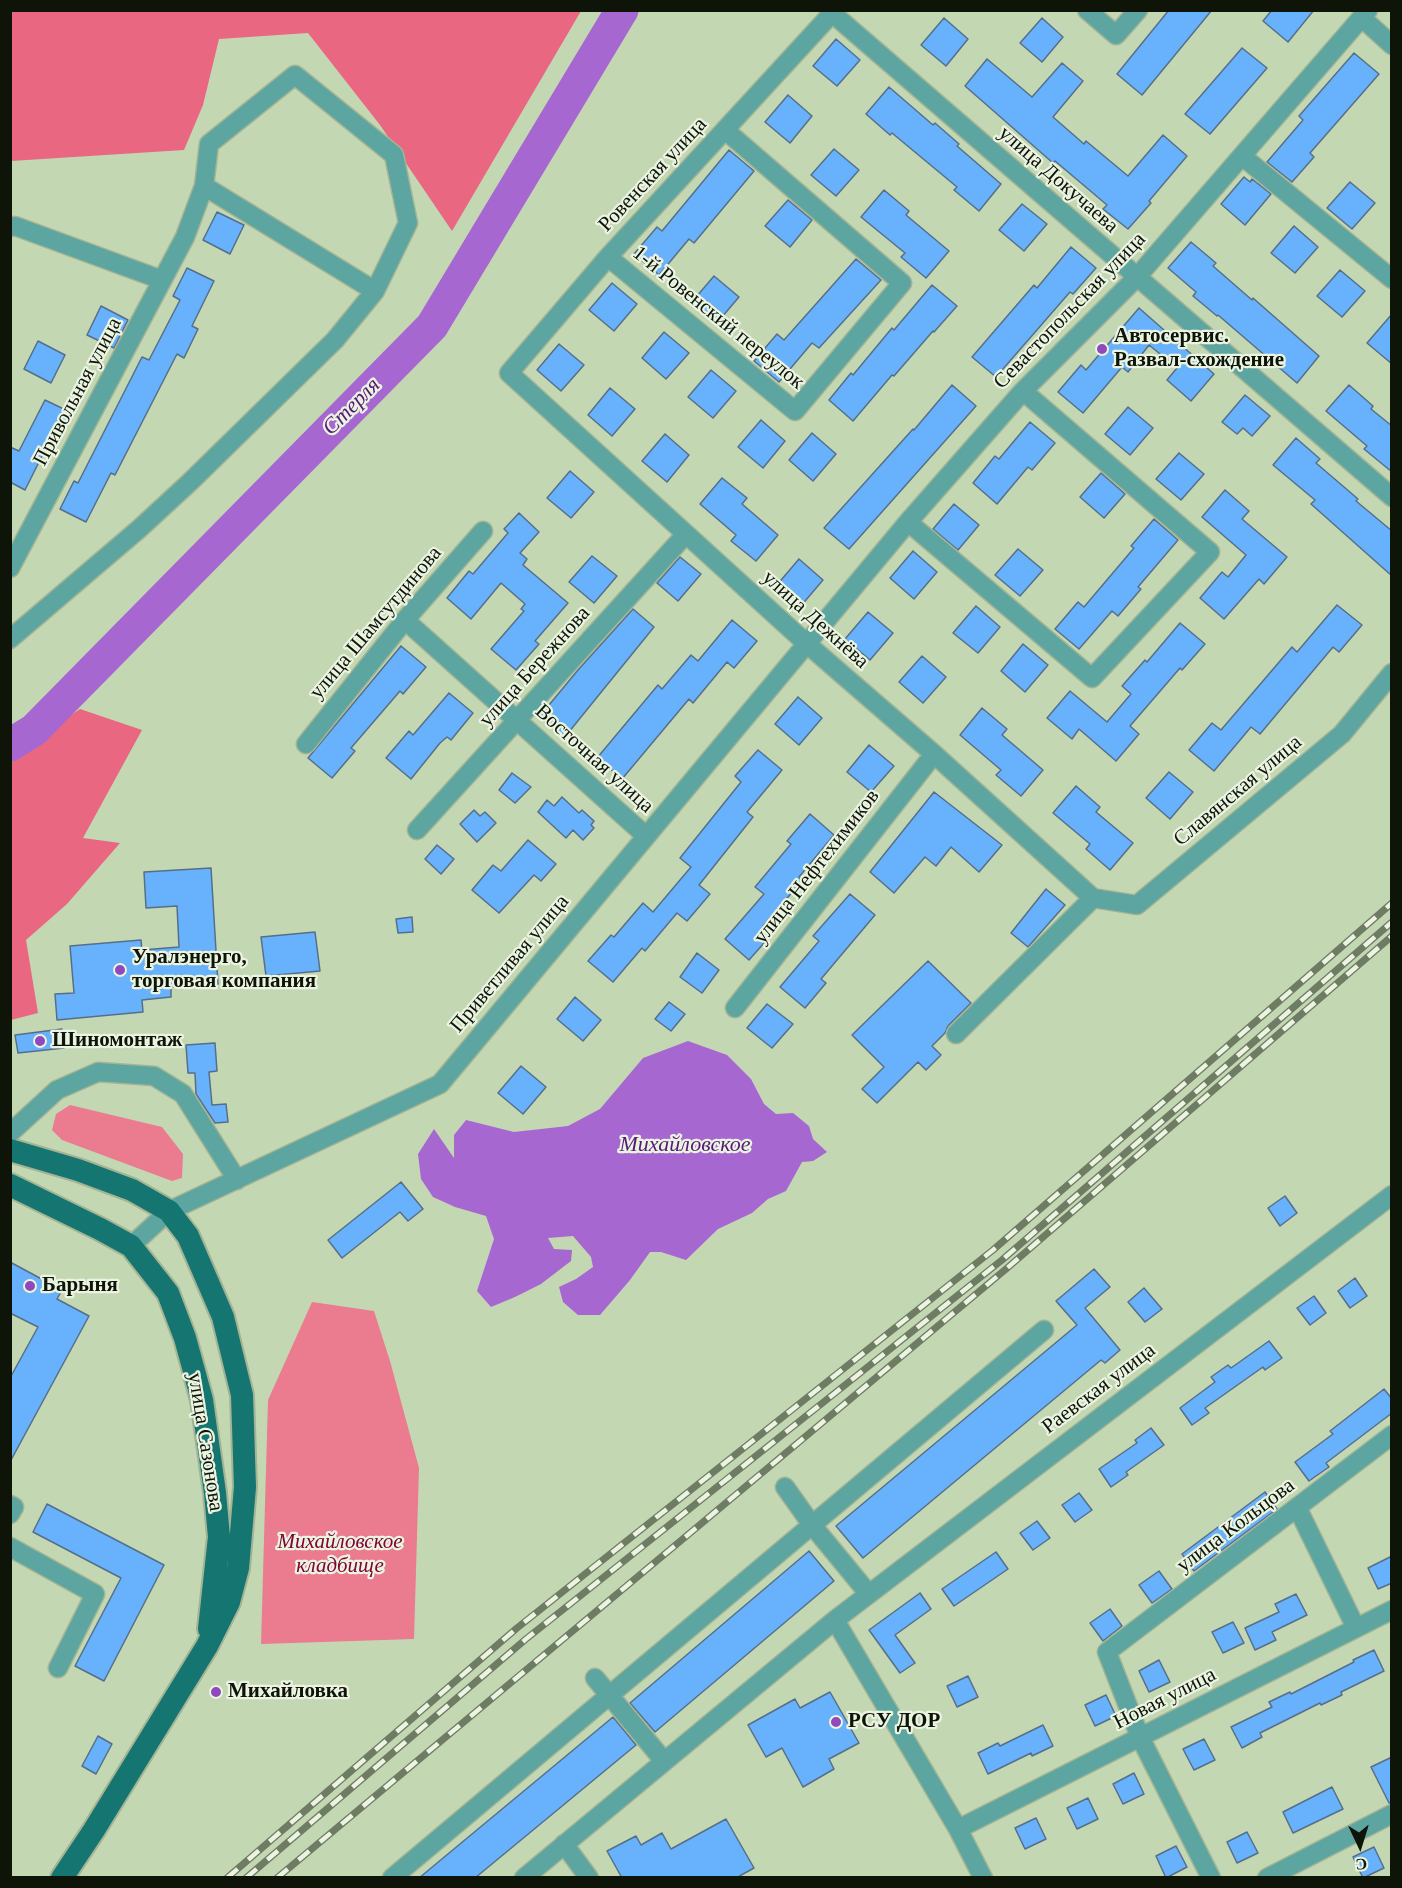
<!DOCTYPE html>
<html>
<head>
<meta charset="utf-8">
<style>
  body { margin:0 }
  #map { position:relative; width:1402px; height:1888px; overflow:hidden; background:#c4d7b3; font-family:"Times New Roman",serif }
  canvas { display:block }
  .frame { position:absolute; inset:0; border:12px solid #0e1408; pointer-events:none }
  .north { position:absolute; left:1330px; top:1816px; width:60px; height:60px; -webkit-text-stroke:4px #eaf4e1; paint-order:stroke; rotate:176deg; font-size:16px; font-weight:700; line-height:24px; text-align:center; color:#0e1408 }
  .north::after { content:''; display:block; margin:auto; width:21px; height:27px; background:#0e1408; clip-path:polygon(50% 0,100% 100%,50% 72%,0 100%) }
</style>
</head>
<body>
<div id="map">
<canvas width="1402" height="1888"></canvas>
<div class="frame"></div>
<div class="north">С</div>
</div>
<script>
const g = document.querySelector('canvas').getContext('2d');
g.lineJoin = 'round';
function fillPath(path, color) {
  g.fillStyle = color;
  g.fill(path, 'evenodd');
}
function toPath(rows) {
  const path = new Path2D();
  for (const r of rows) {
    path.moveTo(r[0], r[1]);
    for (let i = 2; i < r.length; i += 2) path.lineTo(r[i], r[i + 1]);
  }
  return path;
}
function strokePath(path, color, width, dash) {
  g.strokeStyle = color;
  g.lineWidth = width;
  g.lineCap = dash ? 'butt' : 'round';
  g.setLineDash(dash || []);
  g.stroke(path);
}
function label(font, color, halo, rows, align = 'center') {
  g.font = font + ' "Times New Roman",serif';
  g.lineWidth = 4.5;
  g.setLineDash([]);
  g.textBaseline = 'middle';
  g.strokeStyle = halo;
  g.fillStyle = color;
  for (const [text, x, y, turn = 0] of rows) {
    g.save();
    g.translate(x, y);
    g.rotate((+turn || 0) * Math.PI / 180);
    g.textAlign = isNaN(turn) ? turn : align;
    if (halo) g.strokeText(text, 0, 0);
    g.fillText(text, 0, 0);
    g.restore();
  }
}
fillPath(toPath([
  [70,1105,162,1127,183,1154,182,1178,172,1181,62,1140,52,1130,56,1114],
  [312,1302,374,1311,390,1361,419,1468,414,1639,261,1644,268,1400]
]), '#eb7b8f');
fillPath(toPath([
  [11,11,581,11,452,231,380,125,308,33,219,39,203,105,184,150,11,161],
  [80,709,142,730,83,838,120,843,67,904,26,940,38,1013,11,1020,11,755]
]), '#ea6781');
fillPath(toPath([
  [688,1041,727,1055,751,1079,764,1104,776,1114,793,1113,809,1126,813,1139,827,1152,813,1161,802,1162,786,1191,768,1199,752,1213,718,1229,686,1260,661,1252,650,1252,630,1280,600,1315,578,1315,563,1302,559,1287,576,1279,593,1267,591,1257,573,1236,548,1238,554,1249,572,1250,571,1261,541,1284,515,1297,491,1307,477,1291,494,1239,486,1216,455,1207,433,1197,421,1179,418,1154,434,1129,454,1158,454,1135,466,1120,514,1132,568,1126,600,1109,643,1058]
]), '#a667d0');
strokePath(toPath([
  [10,745,34,730,432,326,622,10]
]), '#a667d0', 33);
const building = toPath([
  [1169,10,1212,10,1142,95,1117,74,1169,10],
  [1272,10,1314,10,1288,42,1263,21,1272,10],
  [944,18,968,39,946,66,921,45,944,18],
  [1042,18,1063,37,1042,62,1020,43,1042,18],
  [836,39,860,60,837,86,813,66,836,39],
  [1242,48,1267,68,1210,134,1185,114,1242,48],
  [1354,53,1379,74,1310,153,1314,157,1292,182,1267,162,1303,120,1299,116,1354,53],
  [987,59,1032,97,1062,63,1083,81,1053,117,1084,144,1086,141,1128,176,1163,135,1187,156,1149,201,1151,203,1128,229,1103,209,1107,205,1055,161,1053,163,965,86,987,59],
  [889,87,933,125,935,123,959,144,957,146,1001,184,979,211,954,190,957,187,892,133,890,135,866,114,889,87],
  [788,95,812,116,790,143,765,122,788,95],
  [834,149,859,170,836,196,811,175,834,149],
  [729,150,754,171,694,243,689,239,659,275,634,254,657,227,662,231,729,150],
  [1244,177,1250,182,1252,179,1271,194,1245,225,1221,204,1244,177],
  [1350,182,1375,203,1352,229,1327,208,1350,182],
  [884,190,909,211,906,215,949,251,926,278,901,257,905,253,861,217,884,190],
  [788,200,812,220,790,247,765,226,788,200],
  [1022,204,1047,224,1024,251,999,230,1022,204],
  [217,212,244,225,230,254,203,240,217,212],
  [1294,226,1318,247,1295,273,1271,253,1294,226],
  [1191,242,1216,263,1213,266,1252,300,1253,298,1319,356,1297,383,1218,315,1217,316,1193,296,1196,292,1168,268,1191,242],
  [1071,247,1096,268,1073,294,1070,292,996,377,972,357,1034,285,1037,288,1071,247],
  [856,259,881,280,819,348,812,343,779,382,754,361,777,334,784,340,856,259],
  [187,268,214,281,192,326,198,329,184,358,177,354,115,475,111,473,86,522,60,509,74,481,78,483,142,357,149,360,180,300,173,296,187,268],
  [1340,270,1365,291,1342,317,1317,296,1340,270],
  [714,276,739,297,716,324,691,303,714,276],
  [612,283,637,304,614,331,589,310,612,283],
  [932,285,957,306,934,332,933,331,894,376,892,375,853,421,829,400,851,373,853,375,892,328,894,330,932,285],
  [101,306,128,320,114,348,87,335,101,306],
  [1139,308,1214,374,1191,401,1167,380,1177,368,1149,345,1128,372,1122,367,1083,413,1058,392,1081,365,1086,370,1139,308],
  [1392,314,1392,364,1367,343,1392,314],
  [664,332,689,353,666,379,642,358,664,332],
  [38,341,65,355,51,383,24,369,38,341],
  [559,344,584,365,561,391,537,370,559,344],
  [711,370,736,391,713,418,688,397,711,370],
  [952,385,976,406,849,549,824,528,913,429,914,430,952,385],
  [1349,385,1373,406,1371,409,1392,426,1392,472,1364,449,1367,446,1326,411,1349,385],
  [610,388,635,409,612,436,588,415,610,388],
  [1245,395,1270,416,1252,436,1243,428,1237,434,1222,422,1245,395],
  [45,400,72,413,58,441,51,438,25,490,10,482,10,447,19,451,45,400],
  [1128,407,1153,428,1130,455,1105,434,1128,407],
  [761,420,785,441,763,468,738,447,761,420],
  [1030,422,1055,443,1032,470,1028,467,997,504,973,483,995,456,999,459,1030,422],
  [812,433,836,454,813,481,789,460,812,433],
  [665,434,689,455,667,482,642,461,665,434],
  [1296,438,1320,459,1316,463,1358,499,1356,501,1392,531,1392,576,1311,504,1315,500,1273,465,1296,438],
  [1179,453,1204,474,1181,500,1156,479,1179,453],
  [570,471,594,492,571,518,547,498,570,471],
  [1101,473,1125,494,1104,518,1080,497,1101,473],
  [722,478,747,498,742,504,778,535,756,561,731,541,736,535,700,504,722,478],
  [1225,490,1249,511,1242,519,1287,557,1264,584,1259,579,1224,619,1200,598,1222,572,1228,577,1246,555,1202,517,1225,490],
  [954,504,979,525,958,550,933,529,954,504],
  [519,513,539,532,520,553,527,559,523,565,568,603,535,641,539,644,516,670,491,649,524,611,521,609,525,604,501,583,471,619,447,598,469,571,473,574,508,533,504,529,519,513],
  [1154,519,1178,540,1138,587,1141,589,1118,616,1112,611,1079,649,1055,629,1078,602,1084,607,1134,548,1131,546,1154,519],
  [1018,549,1043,570,1020,596,995,575,1018,549],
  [913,551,937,572,914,599,890,578,913,551],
  [592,556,617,576,594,603,569,582,592,556],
  [680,557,701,574,678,601,657,583,680,557],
  [799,559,823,580,800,607,776,586,799,559],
  [1337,605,1362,625,1339,652,1333,647,1260,734,1251,727,1214,771,1189,750,1212,723,1221,730,1292,647,1297,652,1337,605],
  [976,606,1000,627,978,653,953,633,976,606],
  [633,609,654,627,564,738,539,717,578,670,633,609],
  [868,612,893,633,870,660,845,639,868,612],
  [732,620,757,641,734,668,727,662,693,703,689,699,622,779,597,758,658,685,662,689,691,655,698,661,732,620],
  [1180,623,1205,644,1182,670,1180,668,1130,726,1139,734,1116,761,1079,729,1072,739,1047,718,1070,691,1107,722,1131,694,1122,686,1145,660,1147,662,1180,623],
  [1023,644,1048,665,1025,692,1001,671,1023,644],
  [401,646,426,667,403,694,400,691,351,748,355,751,332,778,308,758,401,646],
  [922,656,946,677,923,703,899,682,922,656],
  [449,693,473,713,451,740,447,737,440,743,411,779,386,758,409,731,413,735,449,693],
  [798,697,822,718,799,745,775,724,798,697],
  [982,708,1007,729,1002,735,1043,770,1021,796,996,775,1001,770,960,735,982,708],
  [869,745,894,766,871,792,847,772,869,745],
  [758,750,782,770,747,812,753,817,699,885,710,894,687,921,677,913,645,951,642,948,613,982,588,961,611,935,614,937,643,903,653,912,691,867,680,858,741,782,735,776,758,750],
  [1169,772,1193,792,1170,819,1146,798,1169,772],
  [512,773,531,787,515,803,499,790,512,773],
  [1076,786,1100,807,1096,812,1133,843,1110,870,1086,849,1090,844,1053,813,1076,786],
  [934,792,1002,845,979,872,951,847,936,866,925,857,894,893,870,872,934,792],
  [562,797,579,813,582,810,594,821,591,825,594,828,583,840,573,830,566,838,538,812,547,800,554,806,562,797],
  [474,810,480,816,485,812,496,823,477,842,460,824,474,810],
  [810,814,834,835,799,877,802,881,763,926,772,934,749,960,725,939,764,894,755,887,791,844,787,841,810,814],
  [528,840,556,864,541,881,534,875,499,913,472,890,493,865,501,871,528,840],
  [437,845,454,859,441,874,425,859,437,845],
  [211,868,218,984,171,987,171,997,142,1000,143,1012,57,1020,55,994,74,993,70,946,141,940,142,950,179,947,177,906,146,908,144,872,211,868],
  [1046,889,1065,905,1028,947,1011,933,1046,889],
  [850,894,875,915,821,979,826,983,805,1008,780,987,819,941,813,936,850,894],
  [412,917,413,932,398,933,396,919,412,917],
  [315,932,320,971,266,976,261,937,315,932],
  [697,953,719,970,702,993,680,977,697,953],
  [928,961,971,1003,948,1026,945,1033,932,1046,941,1055,926,1070,918,1062,877,1103,862,1089,884,1067,852,1035,928,961],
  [575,997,601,1020,583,1041,557,1019,575,997],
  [669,1002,685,1014,671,1031,655,1019,669,1002],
  [767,1004,793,1024,772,1048,747,1028,767,1004],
  [62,1029,64,1048,18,1053,15,1035,62,1029],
  [215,1043,217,1071,209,1072,212,1105,226,1104,228,1122,215,1123,196,1094,195,1073,188,1073,186,1045,215,1043],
  [521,1066,546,1087,523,1114,498,1093,521,1066],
  [401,1182,423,1209,408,1221,400,1212,342,1258,328,1240,401,1182],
  [1285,1196,1297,1213,1280,1226,1268,1208,1285,1196],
  [10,1262,62,1290,57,1299,89,1316,10,1462,10,1378,38,1327,10,1313,10,1262],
  [1094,1269,1110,1287,1085,1308,1120,1350,1105,1363,1101,1360,863,1558,836,1526,1077,1325,1056,1301,1094,1269],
  [1355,1278,1367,1296,1350,1308,1338,1291,1355,1278],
  [1144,1288,1162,1309,1145,1322,1128,1302,1144,1288],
  [1314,1296,1326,1313,1310,1325,1297,1308,1314,1296],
  [1269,1341,1282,1358,1265,1370,1263,1367,1205,1408,1209,1413,1192,1425,1180,1408,1215,1382,1211,1377,1228,1365,1231,1368,1269,1341],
  [1384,1389,1392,1399,1392,1413,1326,1463,1329,1467,1309,1481,1295,1462,1333,1434,1330,1431,1384,1389],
  [1151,1428,1164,1445,1126,1472,1128,1475,1111,1487,1099,1469,1137,1443,1135,1440,1151,1428],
  [1265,1492,1277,1509,1194,1571,1182,1554,1265,1492],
  [1079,1493,1092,1510,1075,1522,1062,1505,1079,1493],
  [47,1504,164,1565,104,1681,75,1666,121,1578,33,1532,47,1504],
  [1037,1521,1050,1538,1033,1550,1020,1533,1037,1521],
  [809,1551,834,1581,655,1732,630,1703,809,1551],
  [996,1552,1008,1569,954,1606,942,1589,996,1552],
  [1392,1556,1392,1583,1378,1589,1368,1568,1392,1556],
  [1159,1571,1172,1589,1152,1603,1139,1585,1159,1571],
  [920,1593,931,1609,895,1635,915,1663,900,1673,869,1630,920,1593],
  [1296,1594,1307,1615,1272,1632,1276,1640,1255,1650,1245,1628,1279,1612,1275,1604,1296,1594],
  [1110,1609,1122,1626,1103,1641,1090,1623,1110,1609],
  [1233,1622,1244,1643,1223,1653,1212,1632,1233,1622],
  [1374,1650,1384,1671,1341,1692,1342,1695,1321,1705,1320,1703,1260,1733,1262,1737,1242,1748,1231,1727,1272,1707,1269,1702,1290,1692,1291,1694,1354,1662,1353,1660,1374,1650],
  [1159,1660,1170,1682,1149,1692,1139,1671,1159,1660],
  [968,1676,978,1697,957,1707,947,1686,968,1676],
  [830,1692,859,1743,829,1759,834,1769,803,1787,782,1748,766,1757,748,1725,795,1699,800,1708,830,1692],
  [1106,1695,1116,1716,1095,1726,1085,1705,1106,1695],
  [613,1717,636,1745,475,1878,419,1878,613,1717],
  [1043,1725,1053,1746,1032,1756,1031,1753,988,1774,978,1753,998,1743,1000,1746,1043,1725],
  [98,1736,112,1744,96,1774,82,1766,98,1736],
  [1204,1739,1215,1760,1194,1770,1183,1749,1204,1739],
  [1392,1757,1392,1803,1389,1803,1371,1767,1392,1757],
  [1134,1773,1144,1794,1123,1804,1113,1784,1134,1773],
  [1332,1787,1343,1809,1293,1833,1283,1812,1332,1787],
  [1088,1798,1098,1819,1077,1829,1067,1808,1088,1798],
  [1036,1818,1046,1839,1025,1849,1015,1828,1036,1818],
  [726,1819,754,1868,736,1878,622,1878,607,1851,636,1836,641,1845,662,1833,671,1849,726,1819],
  [1247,1832,1258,1853,1237,1863,1227,1842,1247,1832],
  [1176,1846,1187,1867,1166,1878,1156,1856,1176,1846],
  [1374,1847,1384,1868,1363,1878,1353,1857,1374,1847]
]);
fillPath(building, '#68b1fc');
strokePath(building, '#556f8a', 1.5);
const minor = toPath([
  [835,10,608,257,509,373,806,643,934,754,1093,898],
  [1087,10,1116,35,1138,10],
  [832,13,1392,497],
  [1362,18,1392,45],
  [1242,156,1392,279],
  [204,186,375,291],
  [10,227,15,226,162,280],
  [608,257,795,411,902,283,725,130],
  [908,522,1092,678,1210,552,1023,391],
  [10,568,185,237,204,186,209,144,295,75,394,155,408,223,375,291,335,340,190,482,139,529,10,639],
  [405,620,646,836],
  [306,744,405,620,483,531],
  [417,830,686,534],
  [1093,898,1137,905,1342,734,1392,673],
  [735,1008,934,754],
  [956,1034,1093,898],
  [10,1133,57,1090,98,1072,154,1076,183,1094,237,1180],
  [131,1246,169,1211,440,1084,908,522,1023,391,1137,277,1368,10],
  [785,1487,812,1525,868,1593],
  [10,1505,14,1507,10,1514],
  [1297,1507,1356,1628],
  [10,1547,95,1594,58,1668],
  [835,1620,958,1829,983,1878],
  [595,1678,664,1761],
  [958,1829,1392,1610],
  [564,1844,589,1878],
  [392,1878,1044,1330],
  [524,1878,835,1620,1392,1195],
  [1211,1878,1140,1737,1107,1652,1392,1435],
  [1267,1878,1392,1814]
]);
const major = toPath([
  [10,1150,78,1170,132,1190,169,1211,188,1236,223,1317,242,1395,245,1487,238,1568,229,1602,207,1646,94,1830,62,1878],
  [10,1185,100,1229,131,1246,168,1293,185,1338,202,1400,215,1493,219,1537,209,1629]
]);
strokePath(minor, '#a3b494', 21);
strokePath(major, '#a3b494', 26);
strokePath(minor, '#5ca5a0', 18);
strokePath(major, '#147571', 22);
const rail = toPath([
  [227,1878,517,1628,993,1250,1392,903],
  [246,1878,526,1639,1002,1260,1392,922],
  [277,1878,1006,1269,1392,936]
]);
strokePath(rail, '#6f7c64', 7);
strokePath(rail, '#eaf4e1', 4.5, [14]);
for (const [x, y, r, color] of [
  [1102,349,6,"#9049bc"],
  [120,970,6,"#9049bc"],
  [40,1041,6,"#9049bc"],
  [30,1286,6,"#9049bc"],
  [216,1692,6,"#9049bc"],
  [836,1722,6,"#9049bc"]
]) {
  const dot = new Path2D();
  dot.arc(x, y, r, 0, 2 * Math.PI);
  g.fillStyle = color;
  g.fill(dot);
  strokePath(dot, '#eaf4e1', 2);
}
label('21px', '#0e1408', '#eaf4e1', [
  ["Ровенская улица",653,175,-47],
  ["улица Докучаева",1058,180,41],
  ["Севастопольская улица",1070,311,-46],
  ["1-й Ровенский переулок",718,318,39],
  ["Привольная улица",78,392,-62],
  ["улица Дежнёва",815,620,42],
  ["улица Шамсутдинова",376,623,-50],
  ["улица Бережнова",535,667,-48],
  ["Восточная улица",594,759,42],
  ["Славянская улица",1238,791,-40],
  ["улица Нефтехимиков",817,867,-52],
  ["Приветливая улица",510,964,-50],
  ["Раевская улица",1099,1389,-37],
  ["улица Сазонова",205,1442,81],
  ["улица Кольцова",1236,1526,-37],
  ["Новая улица",1165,1699,-27]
]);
label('bold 21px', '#0e1408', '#eaf4e1', [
  ["Автосервис.",1114,337],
  ["Развал-схождение",1114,361],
  ["Уралэнерго,",132,958],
  ["торговая компания",132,982],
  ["Шиномонтаж",52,1041],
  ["Барыня",42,1286],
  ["Михайловка",228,1692],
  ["РСУ ДОР",848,1722]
], 'left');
label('italic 21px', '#830332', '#eaf4e1', [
  ["Михайловское",340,1542],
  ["кладбище",340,1566]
]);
label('italic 22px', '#571979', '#eaf4e1', [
  ["Стерля",352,407,-45],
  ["Михайловское",685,1145]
]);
</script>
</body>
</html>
